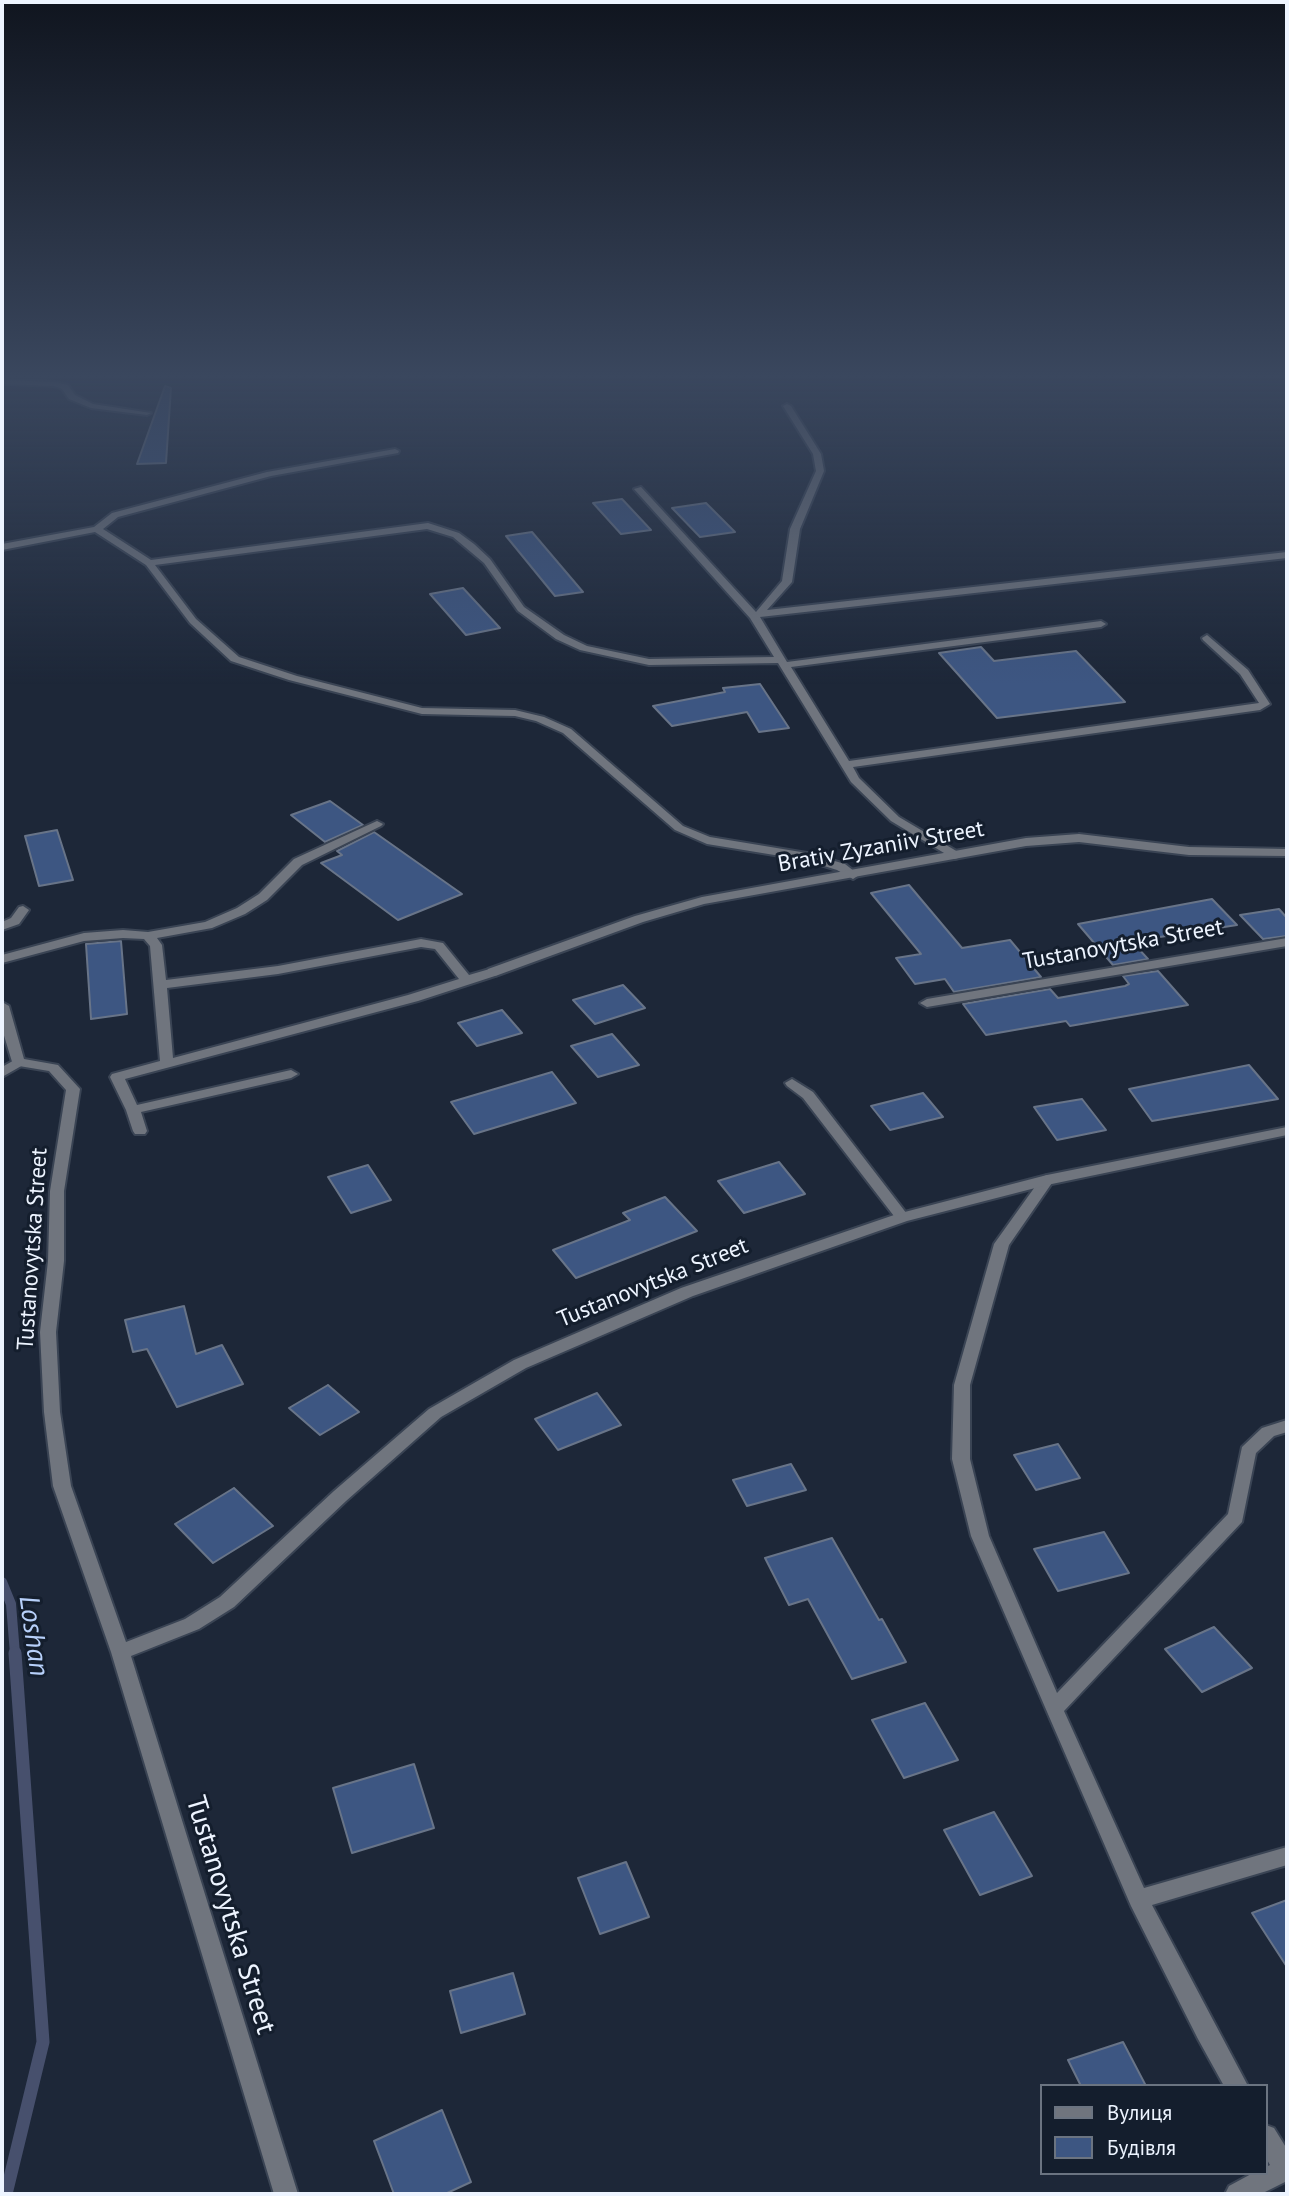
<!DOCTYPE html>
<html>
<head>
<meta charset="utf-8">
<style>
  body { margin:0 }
  #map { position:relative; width:1289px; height:2196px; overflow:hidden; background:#1d2738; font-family:"PT Sans",sans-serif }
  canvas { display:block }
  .frame { position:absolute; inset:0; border:4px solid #edf4ff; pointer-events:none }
  .legend { position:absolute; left:1040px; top:2084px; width:228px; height:91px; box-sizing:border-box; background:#141e2d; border:2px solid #6b7481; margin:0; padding:9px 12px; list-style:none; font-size:21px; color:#edf4ff }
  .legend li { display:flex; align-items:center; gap:14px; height:35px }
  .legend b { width:35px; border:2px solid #6b7481 }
</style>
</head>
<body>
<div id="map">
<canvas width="1289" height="2196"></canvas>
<div class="frame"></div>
<ul class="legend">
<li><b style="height:9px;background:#70757e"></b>Вулиця</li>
<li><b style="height:19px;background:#3d5682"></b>Будівля</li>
</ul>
</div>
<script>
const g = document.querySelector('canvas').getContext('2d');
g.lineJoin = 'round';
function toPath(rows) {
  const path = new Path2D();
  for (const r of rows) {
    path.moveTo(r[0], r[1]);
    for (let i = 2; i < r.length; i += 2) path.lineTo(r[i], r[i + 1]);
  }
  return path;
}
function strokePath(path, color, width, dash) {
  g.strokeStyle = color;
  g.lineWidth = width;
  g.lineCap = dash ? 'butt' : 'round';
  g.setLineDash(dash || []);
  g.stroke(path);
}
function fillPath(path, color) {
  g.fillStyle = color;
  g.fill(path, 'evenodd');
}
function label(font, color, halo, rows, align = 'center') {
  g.font = font + ' "PT Sans",sans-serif';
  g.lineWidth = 6;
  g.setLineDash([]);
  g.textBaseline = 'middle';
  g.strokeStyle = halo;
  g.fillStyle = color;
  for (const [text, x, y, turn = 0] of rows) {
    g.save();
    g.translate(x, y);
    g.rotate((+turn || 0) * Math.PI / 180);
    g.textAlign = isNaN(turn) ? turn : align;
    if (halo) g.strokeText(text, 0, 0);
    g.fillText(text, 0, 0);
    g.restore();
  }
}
strokePath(toPath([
  [2,1582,11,1604,15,1654]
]), '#47506d', 10);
strokePath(toPath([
  [6,2194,43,2042,15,1653]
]), '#47506d', 13);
const building = toPath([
  [165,386,171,388,166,463,137,464,165,386],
  [622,499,651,530,621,534,593,503,622,499],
  [706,503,735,532,700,537,672,508,706,503],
  [532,532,583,592,555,596,506,536,532,532],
  [463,588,500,628,466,635,430,594,463,588],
  [981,647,994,661,1076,651,1125,702,997,718,939,653,981,647],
  [760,684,789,728,759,732,747,712,672,726,653,706,725,692,723,688,760,684],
  [330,801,363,825,325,842,291,815,330,801],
  [57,830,73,880,39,886,25,836,57,830],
  [374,832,462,894,398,920,321,863,342,855,337,851,374,832],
  [909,885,962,948,1010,940,1041,977,954,992,945,979,915,984,896,958,921,954,871,893,909,885],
  [1212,899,1237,925,1147,939,1150,943,1135,945,1148,959,1113,965,1078,924,1212,899],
  [1279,909,1287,918,1287,936,1263,939,1240,915,1279,909],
  [121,941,127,1014,91,1019,86,944,121,941],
  [1158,971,1188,1005,1070,1026,1066,1021,986,1035,963,1004,1050,989,1058,998,1125,986,1129,984,1123,976,1158,971],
  [623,985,645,1008,595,1024,573,1000,623,985],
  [502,1010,522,1033,477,1046,458,1023,502,1010],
  [612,1034,639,1065,598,1077,571,1046,612,1034],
  [1249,1065,1278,1099,1152,1121,1129,1089,1249,1065],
  [552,1072,576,1103,474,1134,451,1102,552,1072],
  [923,1093,943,1117,890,1130,871,1106,923,1093],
  [1082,1099,1106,1130,1057,1140,1034,1107,1082,1099],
  [779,1162,805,1194,744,1213,718,1181,779,1162],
  [368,1165,391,1200,351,1213,328,1177,368,1165],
  [665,1197,697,1231,576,1278,553,1250,630,1220,623,1213,665,1197],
  [184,1306,196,1354,222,1345,243,1384,177,1407,147,1349,133,1352,125,1320,184,1306],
  [328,1385,359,1412,320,1435,289,1408,328,1385],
  [597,1393,621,1425,558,1450,535,1419,597,1393],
  [1058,1444,1080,1478,1036,1490,1014,1455,1058,1444],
  [791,1464,806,1490,747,1506,733,1480,791,1464],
  [234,1488,273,1526,213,1563,175,1524,234,1488],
  [1104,1532,1129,1573,1058,1591,1034,1549,1104,1532],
  [832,1538,879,1620,882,1619,906,1662,852,1679,808,1599,789,1605,765,1558,832,1538],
  [1214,1627,1252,1668,1202,1692,1165,1649,1214,1627],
  [925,1703,958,1760,904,1778,872,1720,925,1703],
  [414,1764,434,1828,352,1853,333,1788,414,1764],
  [994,1812,1032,1876,980,1895,944,1830,994,1812],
  [626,1862,649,1917,600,1934,578,1878,626,1862],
  [1287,1900,1287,1967,1252,1913,1287,1900],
  [513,1973,525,2014,461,2033,450,1991,513,1973],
  [1123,2042,1146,2086,1081,2086,1068,2060,1123,2042],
  [442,2110,471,2182,445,2194,394,2194,374,2141,442,2110]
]);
fillPath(building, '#3d5682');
strokePath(building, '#687488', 2);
const service = toPath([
  [2,380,55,382,68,385,75,395,93,404,151,413,147,415,91,408,69,399,62,389,54,386,2,384,2,380],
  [787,404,791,406,821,454,824,471,800,529,792,582,767,610,1287,552,1287,558,760,617,787,662,1101,621,1106,624,1101,627,791,667,849,761,1259,703,1240,674,1203,640,1202,638,1207,635,1248,670,1270,704,1260,710,853,767,859,778,899,817,958,852,958,858,954,859,891,821,851,782,778,663,649,665,580,650,556,639,518,611,484,563,453,537,427,529,155,565,196,619,239,657,297,676,422,708,515,710,544,717,571,729,683,826,710,837,807,853,845,864,859,875,853,879,837,870,805,860,707,844,675,830,563,733,536,721,515,716,422,714,289,680,231,661,190,623,146,565,95,532,2,550,2,544,94,527,112,513,267,472,395,449,399,451,398,453,271,476,118,517,103,529,151,560,428,523,459,533,474,544,490,559,524,607,564,635,587,646,649,659,774,657,750,618,634,489,641,487,756,612,782,581,790,529,816,471,813,454,783,406,787,404],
  [377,821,383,824,381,826,302,865,267,900,245,914,212,928,157,938,162,945,166,980,278,966,421,939,443,943,469,975,493,968,498,969,499,972,498,975,418,1001,125,1079,137,1105,291,1070,298,1074,291,1078,141,1112,147,1131,145,1134,135,1134,133,1131,126,1110,110,1077,112,1074,160,1061,150,946,144,939,123,938,84,941,2,963,2,955,84,933,123,930,148,932,205,922,237,908,259,894,294,859,377,821],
  [421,947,435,949,459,979,408,995,173,1058,167,988,278,974,421,947],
  [23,906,29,910,19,924,2,930,2,922,11,918,19,907,23,906],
  [18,1058,25,1062,23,1065,2,1077,2,1067,18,1058],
  [792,1079,813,1092,907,1214,910,1217,907,1220,897,1220,803,1098,787,1086,785,1083,792,1079],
  [1047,1175,1054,1180,1009,1245,970,1385,970,1459,989,1536,1057,1693,1228,1514,1242,1447,1262,1428,1287,1420,1287,1432,1274,1436,1256,1453,1242,1522,1064,1711,1144,1888,1287,1847,1287,1865,1152,1905,1248,2086,1224,2086,1198,2039,1131,1906,971,1536,952,1459,954,1385,994,1244,1042,1177,1047,1175],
  [1266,2125,1274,2128,1287,2149,1287,2181,1261,2194,1225,2194,1229,2186,1253,2173,1266,2173,1266,2167,1270,2165,1266,2158,1266,2125]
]);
const minor = toPath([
  [1079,834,1189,847,1287,849,1287,856,1189,855,1079,842,1026,846,704,904,643,922,498,975,493,976,487,972,488,969,635,916,702,897,1026,838,1079,834],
  [1287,938,1287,946,927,1007,920,1003,927,999,1287,938],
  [2,1002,9,1006,24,1059,58,1065,80,1089,64,1191,64,1261,56,1332,60,1412,71,1486,126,1642,185,1619,220,1597,334,1491,429,1409,514,1360,681,1288,897,1214,1047,1175,1287,1127,1287,1135,1047,1185,907,1221,693,1296,526,1368,441,1417,346,1501,234,1607,199,1629,131,1656,298,2194,274,2194,111,1652,53,1486,44,1412,40,1332,48,1261,50,1191,66,1090,49,1071,13,1065,2,1029,2,1002]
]);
strokePath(service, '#3a4454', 4);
strokePath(minor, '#3a4454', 4);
fillPath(service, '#70757e');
fillPath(minor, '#70757e');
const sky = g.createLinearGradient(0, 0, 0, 685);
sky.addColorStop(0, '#10151f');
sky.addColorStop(0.55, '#3a475e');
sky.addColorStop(1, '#3a475e00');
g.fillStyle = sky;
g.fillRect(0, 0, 1289, 685);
label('23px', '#edf4ff', '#141e2d', [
  ["Brativ Zyzaniiv Street",881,847,-10],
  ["Tustanovytska Street",1123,945,-10],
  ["Tustanovytska Street",33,1249,-86],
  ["Tustanovytska Street",653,1283,-22]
]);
label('italic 28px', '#b7d0fa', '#141e2d', [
  ["Loshan",33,1636,82]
]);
label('28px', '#edf4ff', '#141e2d', [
  ["Tustanovytska Street",230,1915,73]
]);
</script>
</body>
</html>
